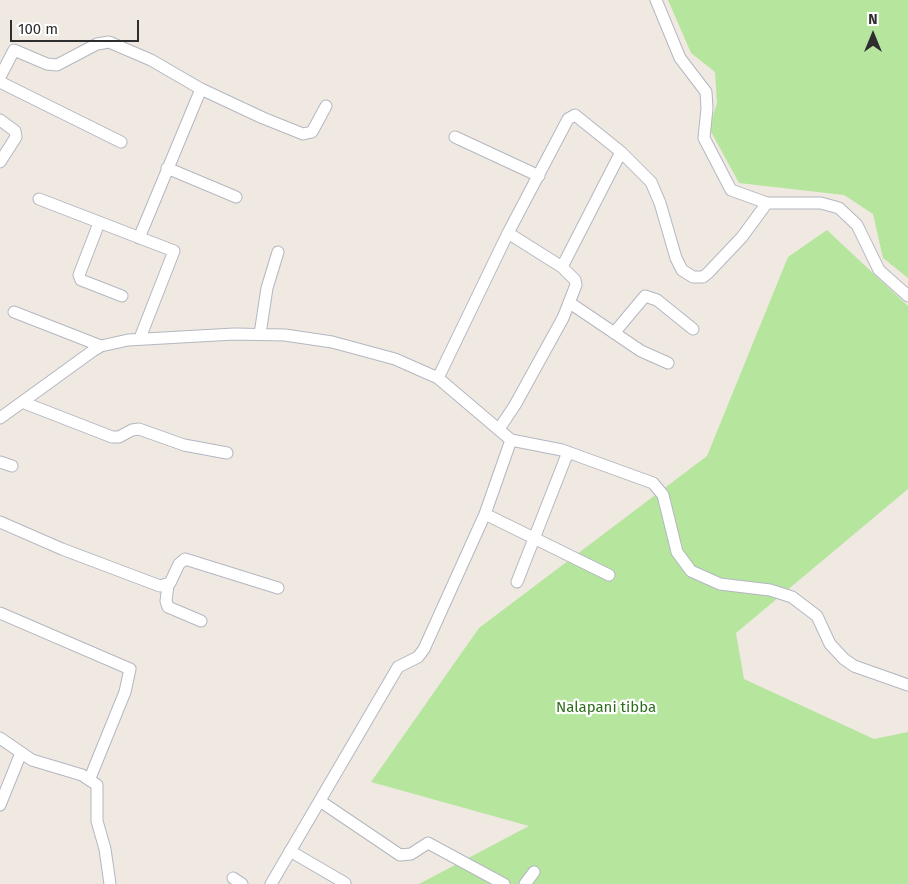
<!DOCTYPE html>
<html>
<head>
<meta charset="utf-8">
<style>
  body { margin:0 }
  #map { position:relative; width:908px; height:884px; overflow:hidden; background:#efe9e1; font-family:"Fira Sans",sans-serif }
  canvas { display:block }
  .north { position:absolute; left:848px; top:10px; width:50px; height:50px; -webkit-text-stroke:4px #fff; paint-order:stroke; rotate:0deg; font-size:14px; font-weight:700; line-height:20px; text-align:center; color:#2e2e2e }
  .north::after { content:''; display:block; margin:auto; width:18px; height:22px; background:#2e2e2e; clip-path:polygon(50% 0,100% 100%,50% 72%,0 100%) }
  .scale { position:absolute; left:10px; top:20px; width:129px; height:22px; box-sizing:border-box; border:2px solid #2e2e2e; border-top:0; padding-left:6px; font-size:15px; line-height:18px; white-space:nowrap; color:#2e2e2e; -webkit-text-stroke:4px #fff; paint-order:stroke }
</style>
</head>
<body>
<div id="map">
<canvas width="908" height="884"></canvas>
<div class="north">N</div>
<div class="scale">100 m</div>
</div>
<script>
const g = document.querySelector('canvas').getContext('2d');
g.lineJoin = 'round';
function fillPath(path, color) {
  g.fillStyle = color;
  g.fill(path, 'evenodd');
}
function toPath(rows) {
  const path = new Path2D();
  for (const r of rows) {
    path.moveTo(r[0], r[1]);
    for (let i = 2; i < r.length; i += 2) path.lineTo(r[i], r[i + 1]);
  }
  return path;
}
function strokePath(path, color, width, dash) {
  g.strokeStyle = color;
  g.lineWidth = width;
  g.lineCap = dash ? 'butt' : 'round';
  g.setLineDash(dash || []);
  g.stroke(path);
}
function label(font, color, halo, rows, align = 'center') {
  g.font = font + ' "Fira Sans",sans-serif';
  g.lineWidth = 4.5;
  g.setLineDash([]);
  g.textBaseline = 'middle';
  g.strokeStyle = halo;
  g.fillStyle = color;
  for (const [text, x, y, turn = 0] of rows) {
    g.save();
    g.translate(x, y);
    g.rotate((+turn || 0) * Math.PI / 180);
    g.textAlign = isNaN(turn) ? turn : align;
    if (halo) g.strokeText(text, 0, 0);
    g.fillText(text, 0, 0);
    g.restore();
  }
}
fillPath(toPath([
  [668,0,908,0,908,278,883,258,873,214,844,195,739,183,709,128,717,103,715,72,691,53],
  [827,230,908,306,908,489,736,633,744,679,874,739,908,732,908,884,419,884,529,826,371,782,479,628,707,456,788,257]
]), '#b6e59e');
const minor = toPath([
  [656,0,680,58,706,92,707,108,704,138,731,190,767,203,821,203,839,208,857,225,879,270,908,296],
  [0,77,14,50,47,64,57,65,97,44,109,42,151,60,201,89,263,118,303,134,312,132,326,106],
  [0,82,121,142],
  [0,120,15,131,16,137,0,162],
  [455,137,539,176],
  [621,152,651,182,660,203,676,258,682,270,693,277,703,277,708,273,742,237,767,203],
  [167,168,236,197],
  [39,199,174,251,140,338],
  [99,223,79,275,81,280,122,296],
  [139,238,201,89],
  [570,303,641,351,668,363],
  [14,312,101,346],
  [614,333,645,296,657,300,693,329],
  [260,334,267,288,278,252],
  [438,378,508,233,568,119,575,115,621,152,562,267],
  [22,402,112,437,119,437,132,430,139,429,184,445,227,453],
  [0,418,94,350,101,346,128,340,234,334,285,335,332,342,395,359,438,378,511,440,562,450,653,483,663,495,677,552,691,571,720,584,770,590,792,597,817,616,830,644,844,659,854,666,908,685],
  [499,429,515,405,563,318,576,285,575,280,562,267,508,233],
  [511,440,485,514,609,575],
  [0,462,12,466],
  [0,522,62,549,160,586,170,583,179,564,185,559,278,588],
  [517,582,568,452],
  [168,585,166,601,168,607,201,621],
  [0,613,130,669,125,692,90,778],
  [0,738,32,760,82,775,97,785,97,821,105,849,110,884],
  [320,801,400,855,411,854,428,843,504,884],
  [0,805,21,753],
  [290,851,345,883],
  [233,878,242,884],
  [271,884,398,667,418,657,424,649,485,514],
  [525,884,534,872]
]);
strokePath(minor, '#b4b7c1', 13);
strokePath(minor, '#fff', 11);
label('15px', '#2c6e1b', '#fff', [
  ["Nalapani tibba",606,708]
]);
</script>
</body>
</html>
